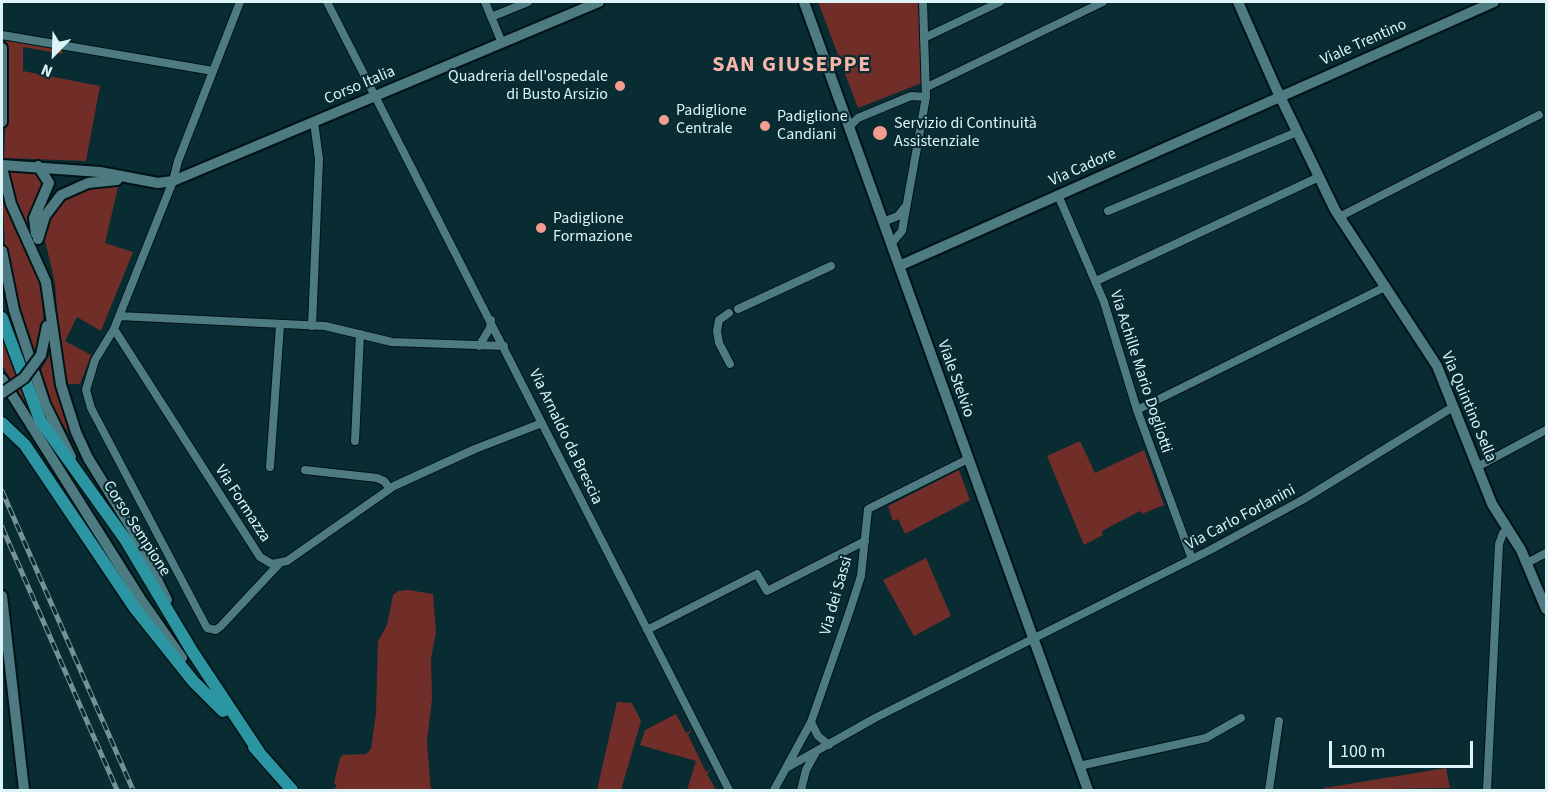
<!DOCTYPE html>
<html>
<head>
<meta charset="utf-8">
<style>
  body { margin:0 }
  #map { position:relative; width:1548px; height:792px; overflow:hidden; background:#082c31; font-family:"Source Sans 3",sans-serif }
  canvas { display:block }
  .frame { position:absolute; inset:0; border:3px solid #dcf4f7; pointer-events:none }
  .north { position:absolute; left:24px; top:24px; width:60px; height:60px; -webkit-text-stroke:4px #082c31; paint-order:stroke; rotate:203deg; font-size:16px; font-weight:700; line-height:24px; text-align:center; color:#dcf4f7 }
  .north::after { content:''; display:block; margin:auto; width:21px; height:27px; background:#dcf4f7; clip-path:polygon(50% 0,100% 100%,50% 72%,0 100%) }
  .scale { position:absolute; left:1329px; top:741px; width:144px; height:27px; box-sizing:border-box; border:3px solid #dcf4f7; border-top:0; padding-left:8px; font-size:18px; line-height:21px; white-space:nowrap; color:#dcf4f7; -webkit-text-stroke:4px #082c31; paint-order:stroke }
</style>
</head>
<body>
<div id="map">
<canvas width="1548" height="792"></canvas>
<div class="frame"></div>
<div class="north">N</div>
<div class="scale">100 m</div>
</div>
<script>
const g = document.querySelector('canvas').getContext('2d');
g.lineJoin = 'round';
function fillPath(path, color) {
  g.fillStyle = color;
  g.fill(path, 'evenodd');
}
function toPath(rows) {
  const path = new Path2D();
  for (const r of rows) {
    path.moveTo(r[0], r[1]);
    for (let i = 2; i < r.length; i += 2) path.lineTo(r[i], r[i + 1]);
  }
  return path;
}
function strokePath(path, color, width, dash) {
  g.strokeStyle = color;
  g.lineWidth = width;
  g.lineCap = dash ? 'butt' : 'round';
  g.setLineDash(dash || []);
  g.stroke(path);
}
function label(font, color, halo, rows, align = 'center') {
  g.font = font + ' "Source Sans 3",sans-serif';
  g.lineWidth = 4.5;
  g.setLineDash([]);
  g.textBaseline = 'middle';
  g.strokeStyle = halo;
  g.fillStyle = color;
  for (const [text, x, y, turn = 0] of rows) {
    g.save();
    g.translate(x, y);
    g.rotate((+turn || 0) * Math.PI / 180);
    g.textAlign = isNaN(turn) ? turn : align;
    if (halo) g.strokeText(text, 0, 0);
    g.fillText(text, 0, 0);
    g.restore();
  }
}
fillPath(toPath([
  [818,2,921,2,922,83,858,108],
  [6,40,63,48,62,54,23,47,23,71,100,86,86,161,4,158,8,59],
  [8,170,36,173,45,181,31,230,17,204],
  [102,186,118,187,105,243,133,252,101,331,77,317,65,341,91,355,80,384,68,384,59,341,55,283,44,236,49,219,63,201,87,189],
  [2,187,39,277,42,291,44,335,34,360,21,316,5,244],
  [2,324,32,414,2,365],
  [52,351,92,470,57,415,39,373],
  [1080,441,1095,473,1144,450,1164,505,1142,514,1140,511,1102,531,1103,535,1084,545,1047,456],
  [959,470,970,500,905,534,898,519,893,521,888,506],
  [926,558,951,616,914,636,883,580],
  [408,590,433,594,436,633,431,658,432,699,427,742,431,790,333,790,337,786,334,783,340,758,343,755,366,754,371,749,376,713,378,641,387,625,393,595,398,591],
  [617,702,632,703,641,721,621,790,597,790],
  [676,714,686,733,692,730,688,735,706,772,711,769,707,774,716,790,687,790,696,761,640,745,645,730],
  [1446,768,1450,788,1324,790,1324,788]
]), '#712e28');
const street = toPath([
  [240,2,178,161,173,181,114,329,95,360,86,390,91,408,207,628,216,630,221,626,278,565],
  [327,2,729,790],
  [485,2,502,43],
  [491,17,528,2],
  [2,35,213,71],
  [924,38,1000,2],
  [927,87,1103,2],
  [849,127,858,118,911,96,926,97],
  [1058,195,1104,302,1137,410,1192,559],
  [1108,211,1297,132],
  [1339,217,1539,115],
  [883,222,898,216,905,207],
  [891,244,902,231,926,97,923,2],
  [1096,281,1319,177],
  [738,309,831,266],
  [729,313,719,320,717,331,719,343,730,364],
  [119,316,325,326,392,342,504,346],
  [312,326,319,159,314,122],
  [114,329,260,557,272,564,287,561,394,486,475,449,542,423],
  [479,346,490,328,491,320],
  [1137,410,1385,287],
  [355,441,360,334],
  [270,467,280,325],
  [1477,467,1546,430],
  [305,470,377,478,384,481,390,489],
  [1527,563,1546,553],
  [647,630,757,574,767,591,865,541],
  [811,722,818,736,829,745],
  [1079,766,1206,738,1241,718],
  [788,767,875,718,1212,549,1304,499,1453,407],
  [774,790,811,722,849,613,861,576,868,509,968,459],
  [801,790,806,770,816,752],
  [1269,790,1279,721],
  [1487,790,1499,544,1503,533,1508,529]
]);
const secondary = toPath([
  [804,2,1088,790],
  [1238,2,1275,86,1335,210,1437,366,1492,504,1521,550,1546,609],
  [2,48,2,122],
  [2,165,100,172,158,183,173,181,599,2],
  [2,168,11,204,46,282,61,385,76,432,88,458,132,529,167,600],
  [36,234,34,218,49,183,38,166],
  [38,239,45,216,61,195,88,183,117,180],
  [2,251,14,310,45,404,71,457],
  [899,266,1494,2],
  [41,355,47,326],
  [2,379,140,598,182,658],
  [2,596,24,790]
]);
const primary = toPath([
  [2,318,40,420,125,539,192,651,259,752],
  [2,423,25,445,134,607,193,681,223,711],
  [254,747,292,790]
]);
strokePath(street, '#001316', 10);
strokePath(secondary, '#001316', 14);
strokePath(primary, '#001316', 15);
strokePath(street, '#4e7b82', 8);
strokePath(secondary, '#4e7b82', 10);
strokePath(primary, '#2c95a2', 12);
const rail = toPath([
  [2,491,133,790],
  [2,527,117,790]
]);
strokePath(rail, '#759397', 5);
strokePath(rail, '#082c31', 3, [9]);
const secondaryBridge = toPath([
  [2,393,24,378,41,355]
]);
strokePath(secondaryBridge, '#001316', 14, []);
strokePath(secondaryBridge, '#4e7b82', 10);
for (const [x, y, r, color] of [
  [620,86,6,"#f59c91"],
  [664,120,6,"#f59c91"],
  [765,126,6,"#f59c91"],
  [880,133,8,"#f59c91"],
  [541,228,6,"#f59c91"]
]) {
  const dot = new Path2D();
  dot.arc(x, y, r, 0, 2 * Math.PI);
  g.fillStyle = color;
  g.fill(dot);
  strokePath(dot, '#082c31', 2);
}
label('16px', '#dcf4f7', '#082c31', [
  ["Viale Trentino",1364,43,-24],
  ["Corso Italia",360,86,-23],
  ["Via Cadore",1083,168,-24],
  ["Via Achille Mario Dogliotti",1140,372,72],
  ["Viale Stelvio",955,379,70],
  ["Via Quintino Sella",1468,407,67],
  ["Via Arnaldo da Brescia",565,437,64],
  ["Via Formazza",242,504,57],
  ["Via Carlo Forlanini",1241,518,-28],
  ["Corso Sempione",136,529,57],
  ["Via dei Sassi",837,596,-74]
]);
label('16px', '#dcf4f7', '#082c31', [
  ["Quadreria dell'ospedale",608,77,"right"],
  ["di Busto Arsizio",608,95,"right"],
  ["Padiglione",676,111],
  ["Centrale",676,129],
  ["Padiglione",777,117],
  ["Candiani",777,135],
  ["Servizio di Continuità",894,124],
  ["Assistenziale",894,142],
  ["Padiglione",553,219],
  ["Formazione",553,237]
], 'left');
g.letterSpacing = '1.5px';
label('bold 22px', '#f7b4ab', '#082c31', [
  ["SAN GIUSEPPE",792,66]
]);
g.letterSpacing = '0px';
</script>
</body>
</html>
